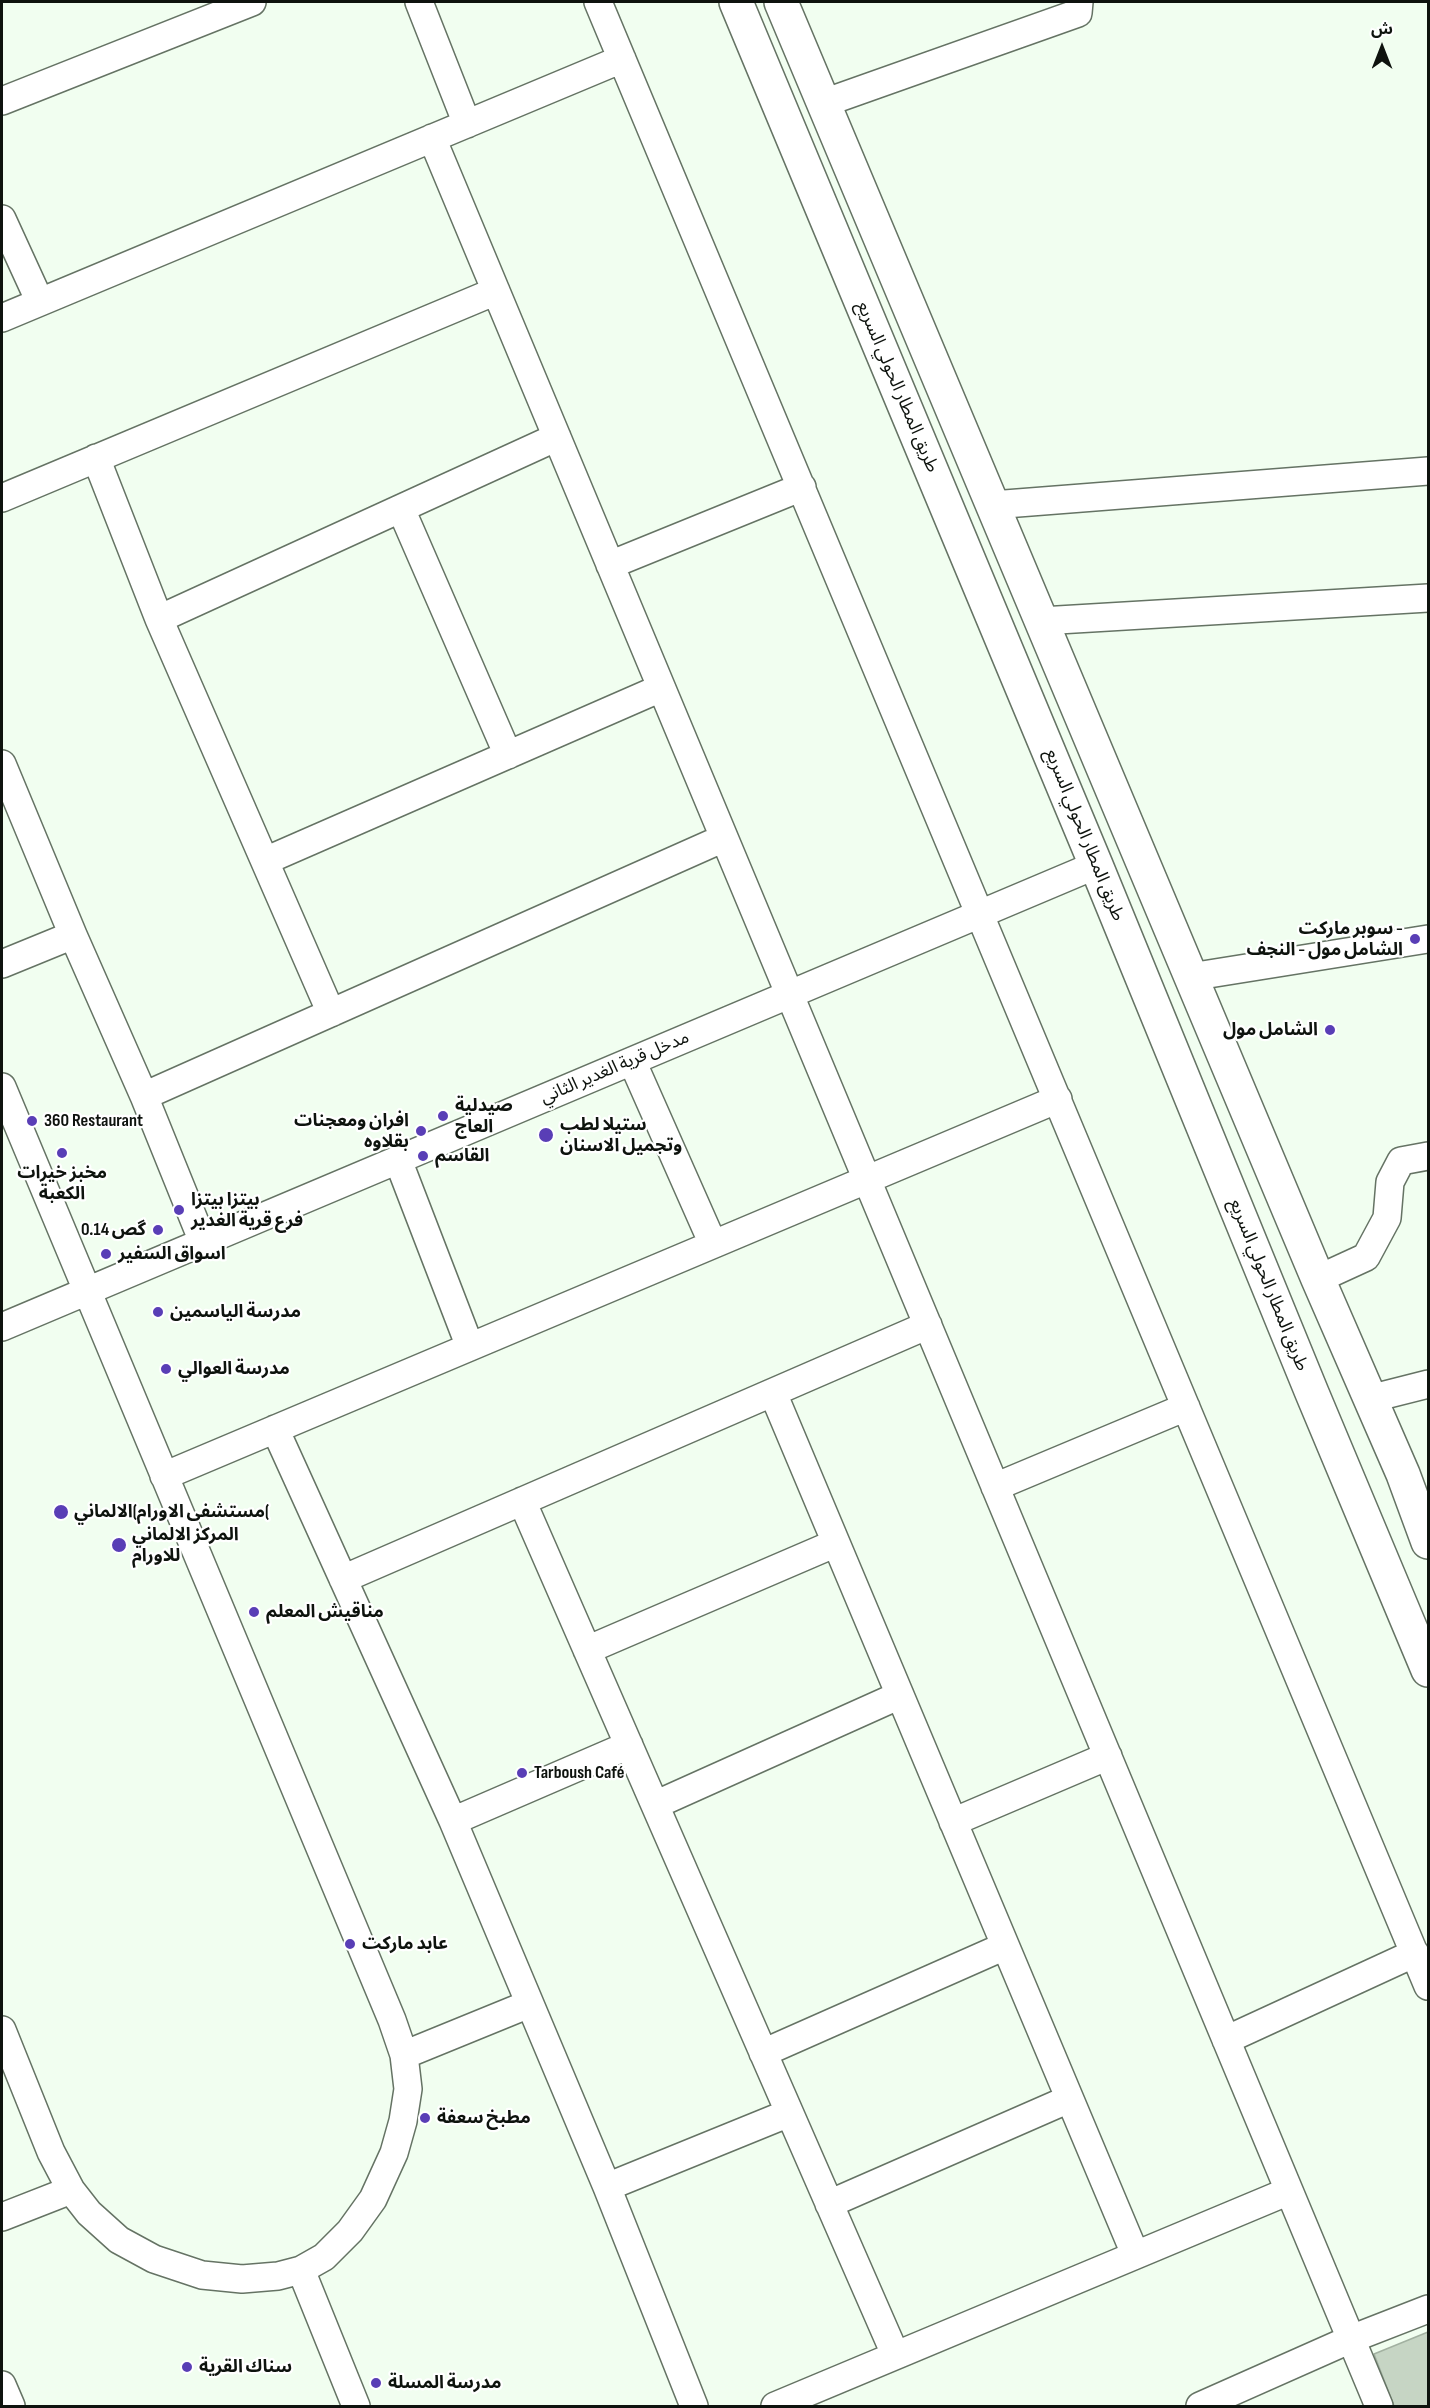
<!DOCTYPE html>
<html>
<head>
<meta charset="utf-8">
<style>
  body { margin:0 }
  #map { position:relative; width:1430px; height:2408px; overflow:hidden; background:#f1fef0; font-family:"Sofia Sans Condensed","Noto Sans Arabic",sans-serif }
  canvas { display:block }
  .frame { position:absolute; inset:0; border:3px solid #0e130e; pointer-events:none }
  .north { position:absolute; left:1352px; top:18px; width:60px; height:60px; -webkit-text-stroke:4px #fff; paint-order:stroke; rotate:0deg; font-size:16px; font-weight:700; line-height:24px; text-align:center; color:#0e130e }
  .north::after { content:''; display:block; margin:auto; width:21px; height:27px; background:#0e130e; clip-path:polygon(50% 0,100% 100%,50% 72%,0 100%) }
</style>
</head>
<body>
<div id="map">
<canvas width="1430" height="2408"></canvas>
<div class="frame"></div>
<div class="north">ش</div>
</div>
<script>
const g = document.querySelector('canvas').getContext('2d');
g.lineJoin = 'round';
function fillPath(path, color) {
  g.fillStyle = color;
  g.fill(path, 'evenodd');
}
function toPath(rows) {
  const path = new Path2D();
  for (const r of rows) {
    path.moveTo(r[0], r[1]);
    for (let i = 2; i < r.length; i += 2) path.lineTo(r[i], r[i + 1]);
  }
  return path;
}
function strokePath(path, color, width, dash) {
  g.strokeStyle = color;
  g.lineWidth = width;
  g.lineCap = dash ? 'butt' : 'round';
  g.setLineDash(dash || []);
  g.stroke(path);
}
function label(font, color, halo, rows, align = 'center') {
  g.font = font + ' "Sofia Sans Condensed","Noto Sans Arabic",sans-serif';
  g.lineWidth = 4.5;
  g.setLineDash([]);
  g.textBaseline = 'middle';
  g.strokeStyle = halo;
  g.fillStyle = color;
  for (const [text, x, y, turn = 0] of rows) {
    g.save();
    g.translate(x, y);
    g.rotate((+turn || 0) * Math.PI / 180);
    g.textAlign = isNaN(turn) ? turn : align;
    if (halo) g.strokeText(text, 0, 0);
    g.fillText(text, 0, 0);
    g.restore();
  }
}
const building = toPath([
  [1428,2332,1428,2406,1394,2406,1374,2354,1428,2332]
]);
fillPath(building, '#c6d5c4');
strokePath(building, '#a2b1a1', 1.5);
const minor = toPath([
  [419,2,467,124],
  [598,2,1428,1986],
  [2,101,252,2],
  [824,103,1078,13,1079,2],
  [432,138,1379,2406],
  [2,219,40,302],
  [2,318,622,59],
  [96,458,159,619,331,1013],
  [2,498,496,291],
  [992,505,1428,471],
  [401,509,508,755],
  [610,565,802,487],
  [159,619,557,437],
  [1041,621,1428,598],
  [2,764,73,935,144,1096,203,1242],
  [265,861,661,688],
  [2,964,73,935],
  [1190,977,1428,939],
  [632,1061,713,1244],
  [2,1087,392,2020,404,2055,408,2089,403,2121,394,2153,373,2199,350,2231,324,2257,301,2270,278,2276,242,2279,202,2275,154,2259,119,2240,89,2213,71,2190,51,2152,2,2030],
  [144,1096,724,838],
  [398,1160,470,1347],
  [1318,1279,1366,1257,1387,1218,1390,1182,1401,1161,1428,1156],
  [2,1327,1096,865],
  [773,1393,1135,2254],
  [1369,1399,1428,1384],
  [275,1429,453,1821,607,2187,694,2406],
  [164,1476,1058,1099],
  [995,1487,1186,1407],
  [522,1501,895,2354],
  [343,1579,928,1325],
  [587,1650,836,1543],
  [655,1805,900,1695],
  [453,1821,629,1745],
  [953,1822,1108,1756],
  [1226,2040,1415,1953],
  [763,2053,1005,1946],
  [404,2055,529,2004],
  [607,2187,789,2113],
  [829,2204,1069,2099],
  [2,2217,71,2190],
  [301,2270,356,2406],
  [2,2385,11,2406],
  [775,2406,1289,2191],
  [1200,2406,1351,2339,1428,2309]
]);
const highway = toPath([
  [736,2,1096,865,1312,1393,1428,1670],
  [781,2,1318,1279,1403,1474,1428,1542]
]);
strokePath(minor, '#657364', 30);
strokePath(highway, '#657364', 36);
strokePath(minor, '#fff', 27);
strokePath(highway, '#fff', 33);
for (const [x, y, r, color] of [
  [1415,939,6,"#593eb6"],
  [1330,1030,6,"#593eb6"],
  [443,1116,6,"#593eb6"],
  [32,1121,6,"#593eb6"],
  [421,1131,6,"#593eb6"],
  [546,1135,8,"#593eb6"],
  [62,1153,6,"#593eb6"],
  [423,1156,6,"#593eb6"],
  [179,1210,6,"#593eb6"],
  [158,1230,6,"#593eb6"],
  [106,1254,6,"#593eb6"],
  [158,1312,6,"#593eb6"],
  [166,1369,6,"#593eb6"],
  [61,1512,8,"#593eb6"],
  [119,1545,8,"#593eb6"],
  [254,1612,6,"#593eb6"],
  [522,1773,6,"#593eb6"],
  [350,1944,6,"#593eb6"],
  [425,2118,6,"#593eb6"],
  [187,2367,6,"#593eb6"],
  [376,2383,6,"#593eb6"]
]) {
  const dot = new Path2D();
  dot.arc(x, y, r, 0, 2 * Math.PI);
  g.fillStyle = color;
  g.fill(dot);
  strokePath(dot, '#fff', 2);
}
label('18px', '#0e130e', '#fff', [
  ["طريق المطار الحولي السريع",897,387,67],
  ["طريق المطار الحولي السريع",1084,835,68],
  ["مدخل قرية الغدير الثاني",615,1068,-23],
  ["طريق المطار الحولي السريع",1268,1285,68]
]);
label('bold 18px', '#0e130e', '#fff', [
  ["سوبر ماركت -",1403,929,"right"],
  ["الشامل مول - النجف",1403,950,"right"],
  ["الشامل مول",1318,1030,"right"],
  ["صيدلية",455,1106],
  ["العاج",455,1127],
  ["360 Restaurant",44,1121],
  ["افران ومعجنات",409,1121,"right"],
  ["بقلاوه",409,1142,"right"],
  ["ستيلا لطب",560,1125],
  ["وتجميل الاسنان",560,1146],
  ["القاسم",435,1156],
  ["مخبز خيرات",62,1173,"center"],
  ["الكعبة",62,1194,"center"],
  ["بيتزا بيتزا",191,1200],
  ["فرع قرية الغدير",191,1221],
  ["گص 0.14",146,1230,"right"],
  ["اسواق السفير",118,1254],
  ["مدرسة الياسمين",170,1312],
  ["مدرسة العوالي",178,1369],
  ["مستشفى الاورام)الالماني(",74,1512],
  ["المركز الالماني",132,1535],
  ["للاورام",132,1556],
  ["مناقيش المعلم",266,1612],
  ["Tarboush Café",534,1773],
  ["عابد ماركت",362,1944],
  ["مطبخ سعفة",437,2118],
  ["سناك القرية",199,2367],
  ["مدرسة المسلة",388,2383]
], 'left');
</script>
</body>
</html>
